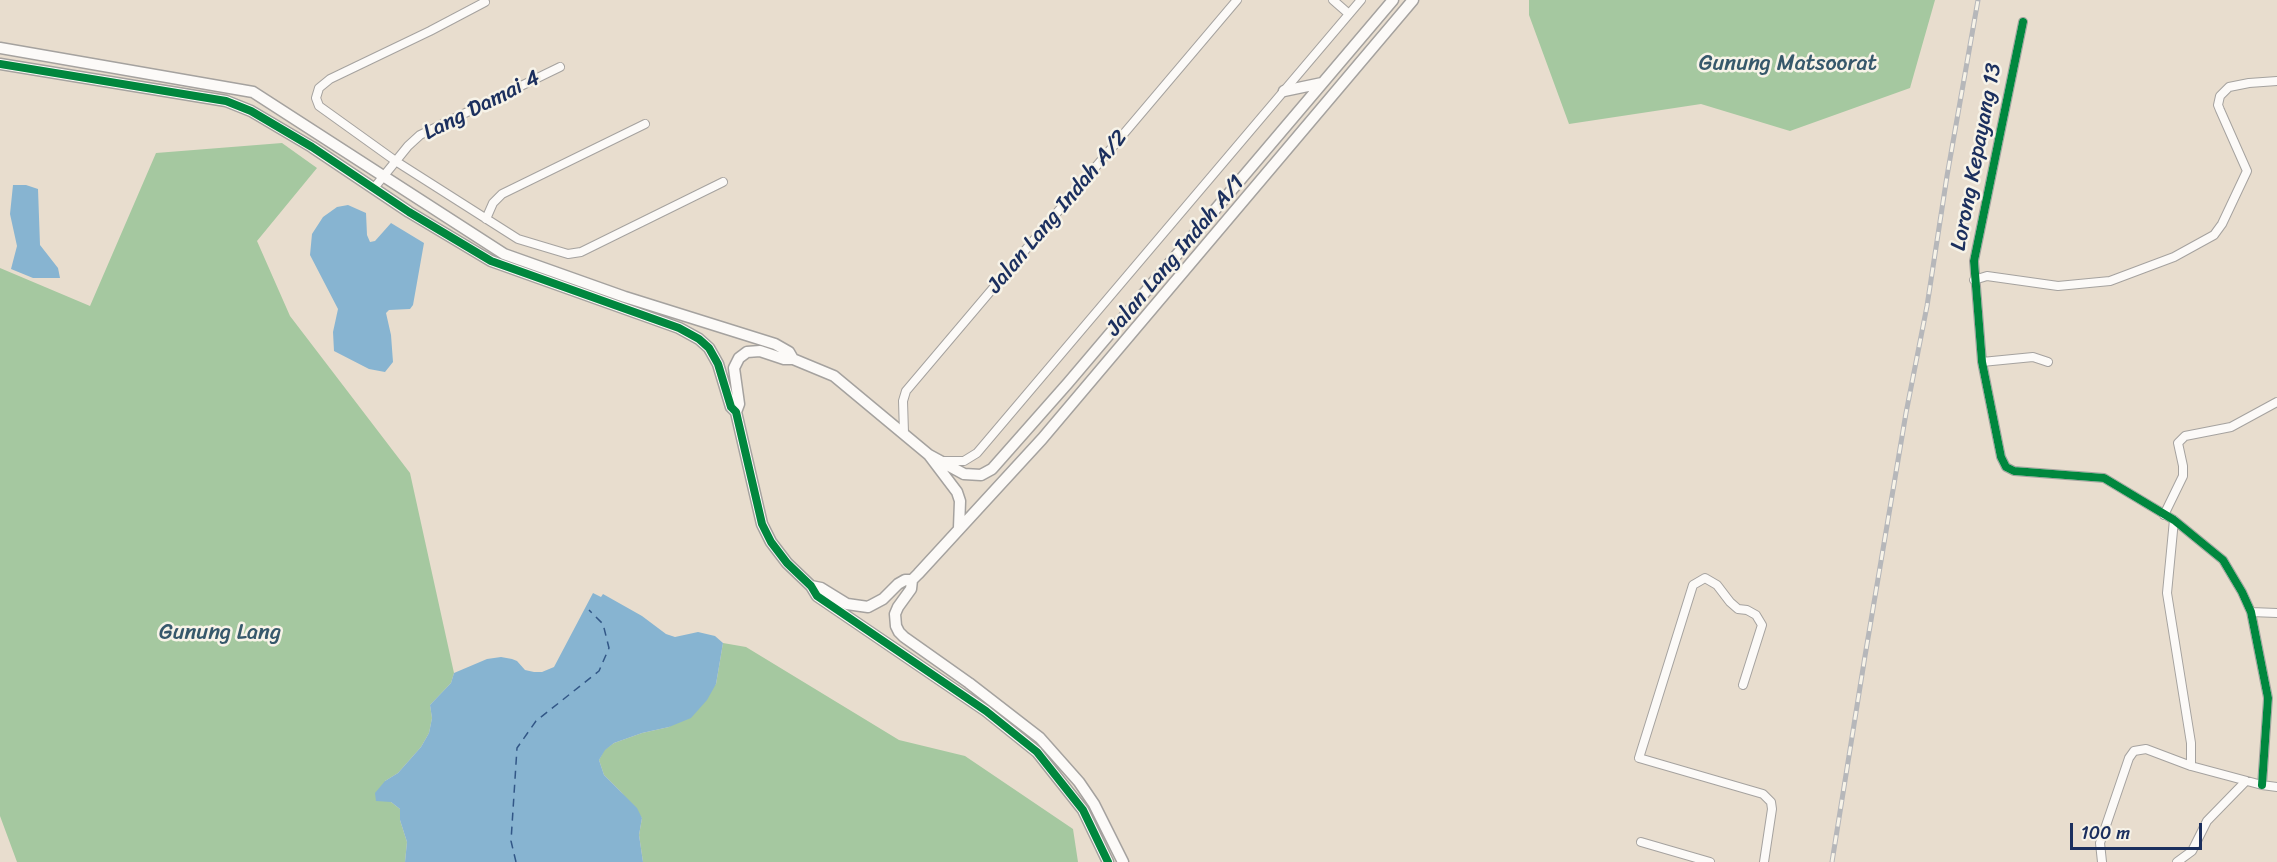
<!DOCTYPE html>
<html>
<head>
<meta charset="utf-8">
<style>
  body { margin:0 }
  #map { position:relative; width:2277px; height:862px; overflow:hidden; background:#e8ddce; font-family:Sriracha,sans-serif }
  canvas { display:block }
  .scale { position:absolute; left:2070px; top:823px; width:132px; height:27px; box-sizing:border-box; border:3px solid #1b2f5e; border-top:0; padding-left:8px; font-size:18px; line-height:21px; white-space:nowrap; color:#1b2f5e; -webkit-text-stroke:4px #f7f3e8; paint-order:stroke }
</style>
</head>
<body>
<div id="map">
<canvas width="2277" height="862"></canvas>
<div class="scale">100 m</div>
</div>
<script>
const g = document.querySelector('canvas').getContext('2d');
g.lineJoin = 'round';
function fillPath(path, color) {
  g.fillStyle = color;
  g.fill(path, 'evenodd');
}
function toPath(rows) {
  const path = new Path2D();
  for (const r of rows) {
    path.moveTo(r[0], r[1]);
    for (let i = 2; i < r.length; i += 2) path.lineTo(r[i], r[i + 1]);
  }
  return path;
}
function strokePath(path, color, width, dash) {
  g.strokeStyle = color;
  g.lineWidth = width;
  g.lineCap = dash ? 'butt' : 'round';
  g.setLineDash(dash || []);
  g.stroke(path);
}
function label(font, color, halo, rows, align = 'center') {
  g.font = font + ' Sriracha,sans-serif';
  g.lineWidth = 5;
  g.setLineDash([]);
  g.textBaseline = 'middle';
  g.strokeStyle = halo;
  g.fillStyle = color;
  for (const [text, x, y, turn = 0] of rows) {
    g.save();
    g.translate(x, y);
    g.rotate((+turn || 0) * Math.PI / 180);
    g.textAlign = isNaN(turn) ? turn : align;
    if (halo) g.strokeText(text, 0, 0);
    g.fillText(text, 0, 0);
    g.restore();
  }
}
fillPath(toPath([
  [1529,0,1935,0,1910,88,1790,131,1701,104,1569,124,1529,15],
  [282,143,317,168,257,241,290,316,410,473,454,673,451,683,430,705,432,718,429,733,421,747,398,773,385,781,391,802,400,809,400,820,407,842,405,862,17,862,0,816,0,268,90,306,156,153],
  [723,643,746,647,899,740,965,756,1073,829,1078,862,643,862,639,835,642,818,621,792,604,775,599,760,604,750,614,743,642,733,669,727,716,684]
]), '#a5c8a0');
fillPath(toPath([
  [13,185,26,185,38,189,40,245,58,268,60,278,33,278,11,269,17,246,10,214],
  [348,205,366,213,367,235,370,242,375,241,391,223,424,243,413,305,410,309,389,310,386,313,391,335,393,362,385,372,369,369,334,351,333,332,338,309,310,255,312,234,323,217,337,207],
  [593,593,601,597,603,594,642,616,666,634,675,637,698,632,715,636,723,643,716,684,707,700,691,718,669,727,642,733,614,743,605,750,599,760,604,775,637,808,642,818,639,835,643,862,405,862,407,842,400,820,400,809,391,802,376,801,375,793,385,781,398,773,421,747,429,733,432,718,430,705,451,683,454,673,487,659,501,657,512,659,517,661,525,670,534,672,542,672,554,667]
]), '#87b4d1');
strokePath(toPath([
  [516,862,511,841,517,748,536,721,599,671,609,648,603,624,589,610]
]), '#325787', 1.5, [8, 6]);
const minor = toPath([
  [1333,0,1349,14],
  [485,2,430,31,330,79,319,88,316,98,319,106,397,162,518,239,568,254,581,252,723,182],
  [2023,22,1974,261,1982,362,2001,457,2006,467,2014,471,2104,478,2174,520,2223,560,2242,592,2251,612,2268,698,2262,785],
  [374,188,408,146,420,135,560,67],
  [486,219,493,203,502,194,645,124],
  [1974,280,1987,276,2058,286,2110,281,2174,257,2214,235,2222,224,2247,171,2220,110,2218,105,2220,96,2229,87,2249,83,2277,81],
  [1982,362,2033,357,2048,362],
  [904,433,903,401,906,391,1237,0],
  [944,461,964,461,977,453,1361,0],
  [2164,515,2183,476,2183,466,2178,443,2185,436,2231,427,2277,402],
  [2174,520,2167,593,2191,743,2191,766],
  [2251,612,2277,613],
  [1743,685,1762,625,1756,615,1747,610,1738,609,1730,602,1717,585,1705,578,1693,585,1639,758,1763,794,1771,802,1772,809,1764,862],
  [1641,842,1710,862],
  [2102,862,2100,843,2129,758,2134,751,2146,749,2191,766,2262,785,2277,787],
  [2177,862,2192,851,2207,821,2246,781]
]);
const tertiary = toPath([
  [0,48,253,92,504,254,625,297,775,344,789,352,793,359],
  [0,64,226,101,251,111,312,147,409,212,491,261,679,328,699,339,709,348,718,364,731,407,736,412,762,524,771,542,787,563,811,586,817,596,986,711,1037,752,1083,810,1108,862],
  [1284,91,1322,83],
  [736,412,739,404,734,368,739,358,747,352,760,351,784,359,793,359,834,376,929,455,957,492,960,501,959,528],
  [929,455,964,474,981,475,992,469,1068,383,1393,0],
  [912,580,911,589,898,607,895,614,896,626,899,632,904,637,969,683,1040,738,1079,782,1094,804,1123,862],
  [811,586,821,588,847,604,868,607,883,599,898,584,905,580,912,580,918,574,1042,439,1413,0]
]);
strokePath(minor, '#a5a29f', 10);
strokePath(tertiary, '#a5a29f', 13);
strokePath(minor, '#fcfaf8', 8);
strokePath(tertiary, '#fcfaf8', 10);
const rail = toPath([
  [1832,862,1865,656,1906,413,1927,306,1947,176,1978,0]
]);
strokePath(rail, '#b6b7ba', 5);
strokePath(rail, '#f7f3e8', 3, [9]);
strokePath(toPath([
  [2023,22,1974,261,1982,362,2001,457,2006,467,2014,471,2104,478,2174,520,2223,560,2242,592,2251,612,2268,698,2262,785],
  [0,64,226,101,251,111,312,147,409,212,491,261,679,328,699,339,709,348,718,364,731,407,736,412,762,524,771,542,787,563,811,586,817,596,986,711,1037,752,1083,810,1108,862]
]), '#00873e', 8);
label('22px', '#36586b', '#f7f3e8', [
  ["Gunung Matsoorat",1788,64],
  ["Gunung Lang",220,633]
]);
label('22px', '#1b2f5e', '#f7f3e8', [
  ["Lang Damai 4",482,106,-27],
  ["Lorong Kepayang 13",1977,157,-79],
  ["Jalan Lang Indah A/2",1058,212,-50],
  ["Jalan Lang Indah A/1",1176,256,-50]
]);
</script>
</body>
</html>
